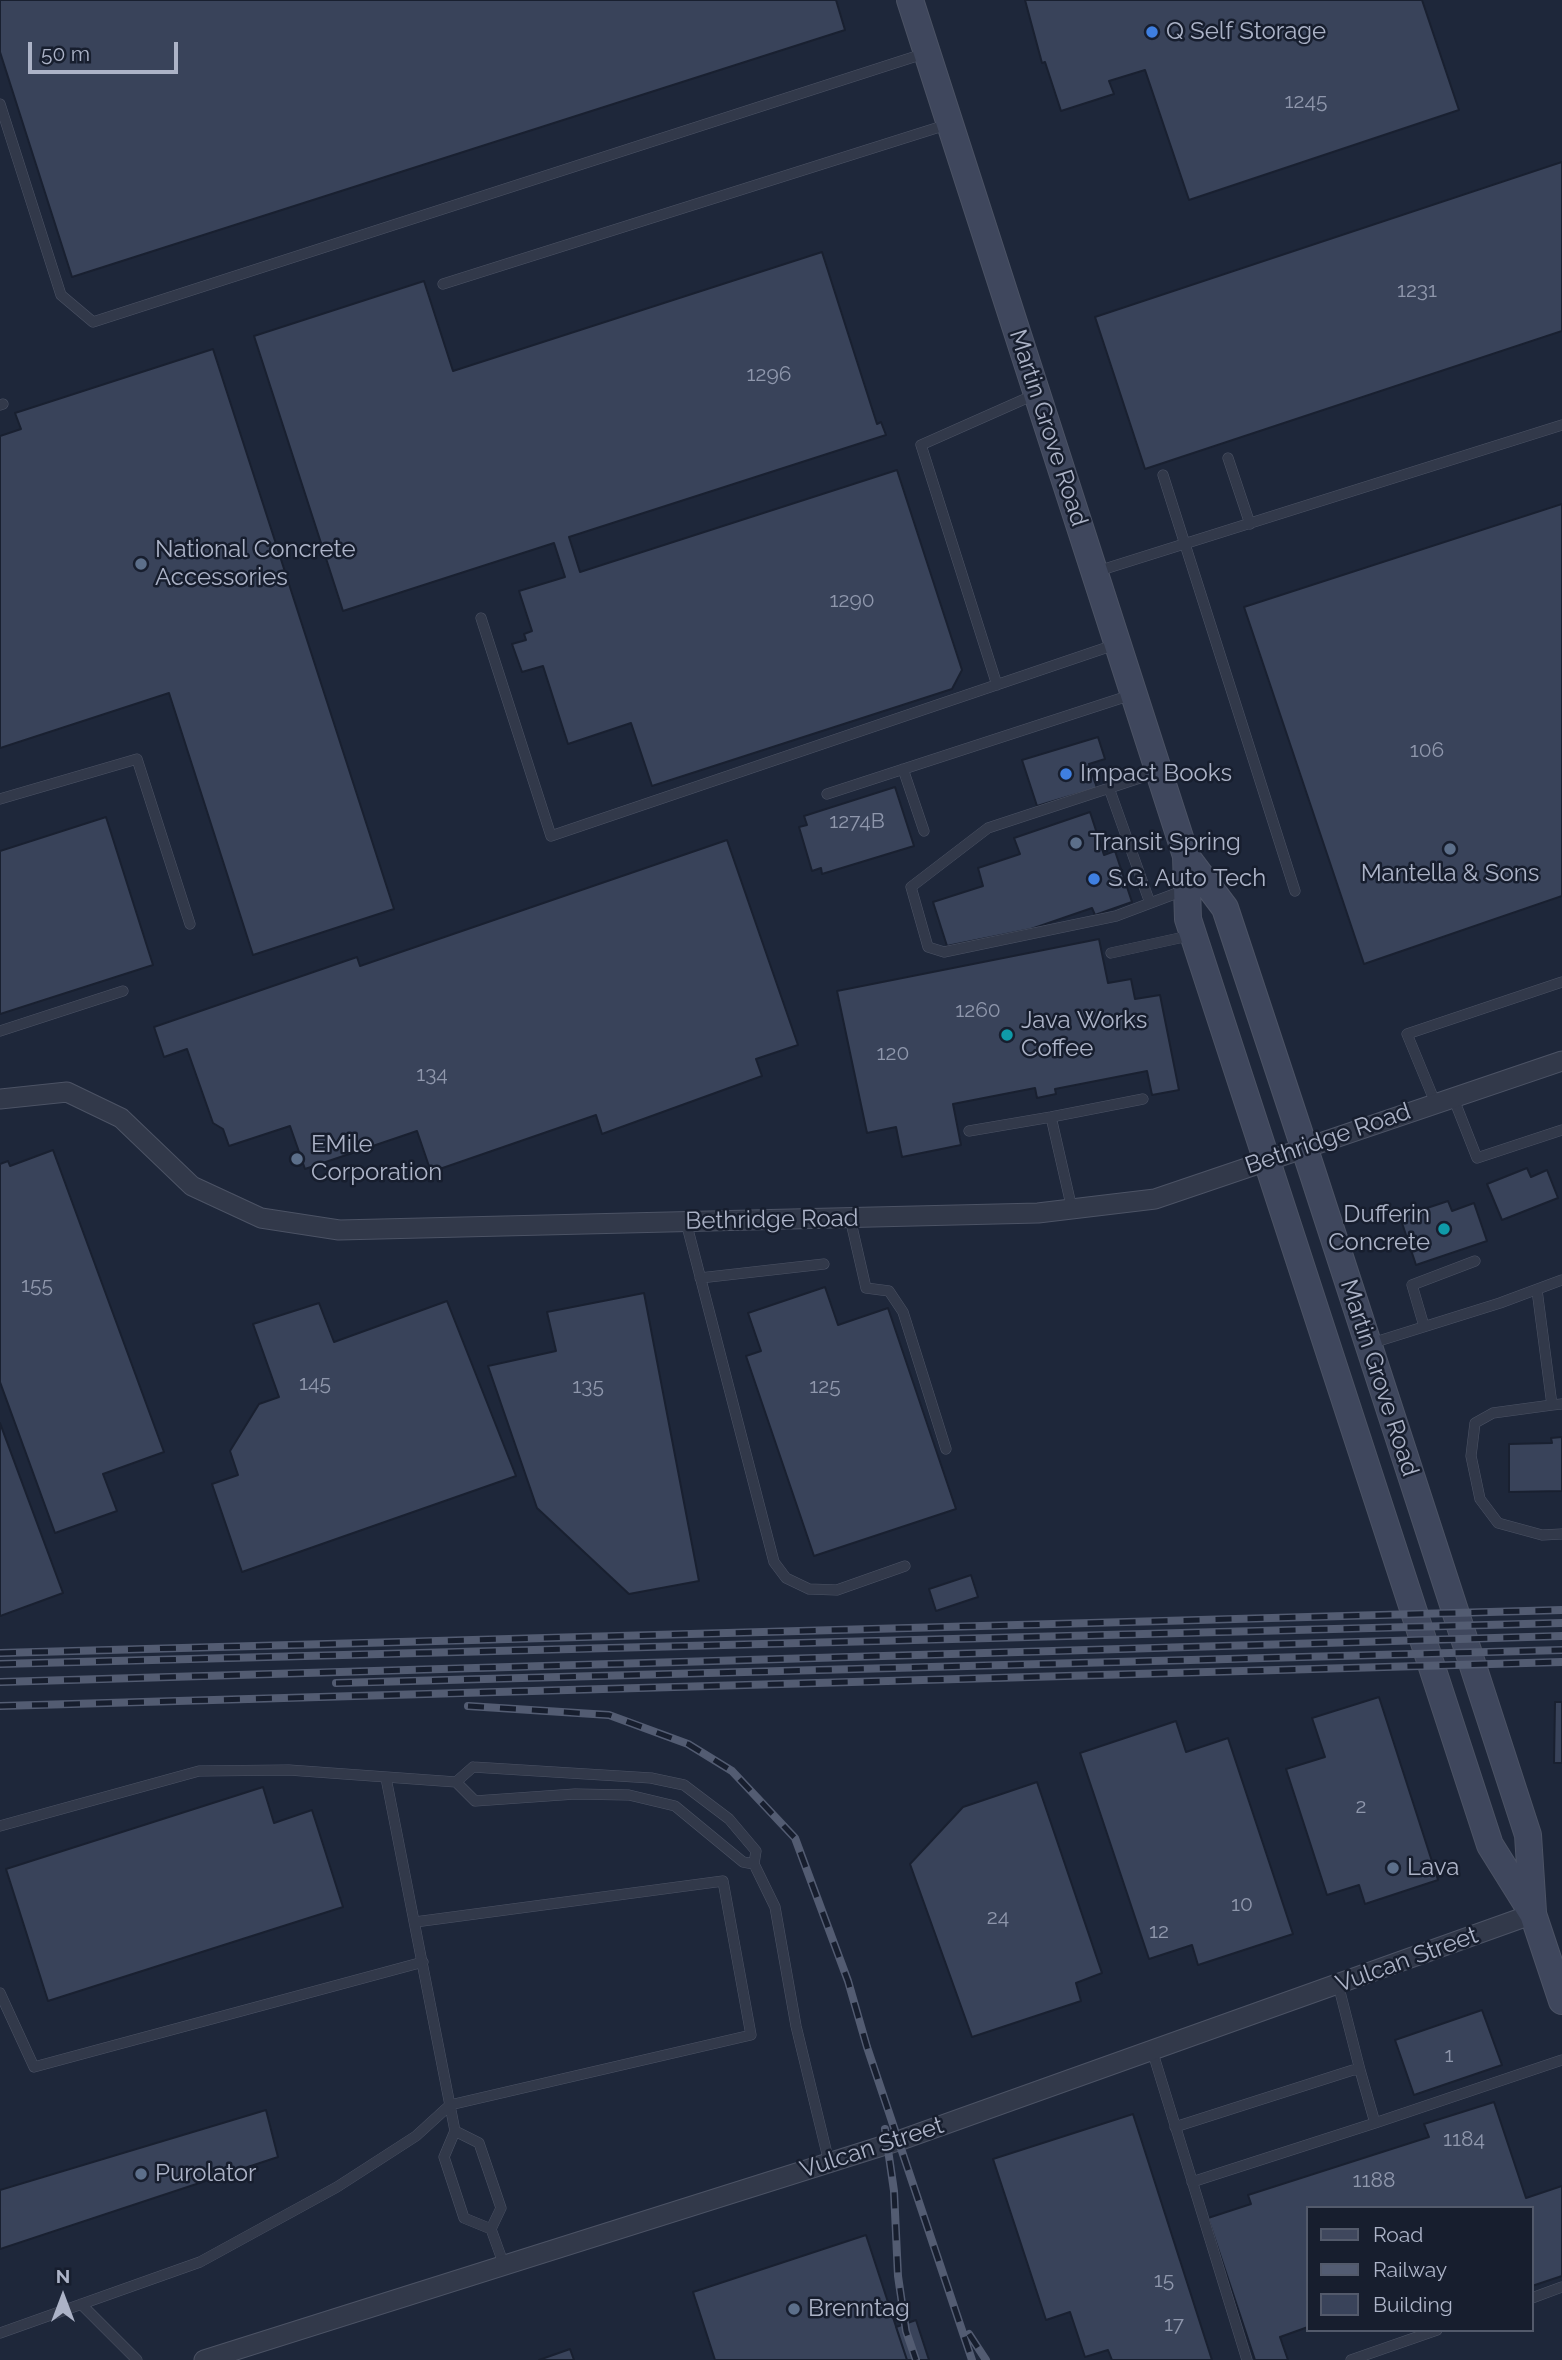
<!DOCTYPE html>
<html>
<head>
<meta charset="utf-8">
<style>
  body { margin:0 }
  #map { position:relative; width:1562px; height:2360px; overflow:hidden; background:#1e273a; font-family:Raleway,sans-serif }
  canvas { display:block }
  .legend { position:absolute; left:1306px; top:2206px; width:228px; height:126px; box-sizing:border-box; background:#171e2e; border:2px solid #535a6b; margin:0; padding:9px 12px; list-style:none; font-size:21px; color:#acb3c7 }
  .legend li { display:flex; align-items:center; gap:14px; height:35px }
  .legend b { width:35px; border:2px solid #535a6b }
  .north { position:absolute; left:28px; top:2262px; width:70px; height:70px; -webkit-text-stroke:5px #171e2e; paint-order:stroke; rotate:0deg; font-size:19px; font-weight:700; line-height:28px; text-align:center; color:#acb3c7 }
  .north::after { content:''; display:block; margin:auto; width:24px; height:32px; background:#acb3c7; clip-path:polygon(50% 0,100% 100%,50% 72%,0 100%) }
  .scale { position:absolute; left:28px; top:42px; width:150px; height:32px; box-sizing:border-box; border:4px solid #acb3c7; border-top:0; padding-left:9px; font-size:21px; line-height:24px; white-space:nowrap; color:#acb3c7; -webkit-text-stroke:5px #171e2e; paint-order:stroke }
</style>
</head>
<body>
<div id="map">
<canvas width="1562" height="2360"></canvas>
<ul class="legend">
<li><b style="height:9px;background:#3f475d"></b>Road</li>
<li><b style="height:9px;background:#535c72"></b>Railway</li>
<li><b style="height:19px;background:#39435a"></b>Building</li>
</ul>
<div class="north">N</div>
<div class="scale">50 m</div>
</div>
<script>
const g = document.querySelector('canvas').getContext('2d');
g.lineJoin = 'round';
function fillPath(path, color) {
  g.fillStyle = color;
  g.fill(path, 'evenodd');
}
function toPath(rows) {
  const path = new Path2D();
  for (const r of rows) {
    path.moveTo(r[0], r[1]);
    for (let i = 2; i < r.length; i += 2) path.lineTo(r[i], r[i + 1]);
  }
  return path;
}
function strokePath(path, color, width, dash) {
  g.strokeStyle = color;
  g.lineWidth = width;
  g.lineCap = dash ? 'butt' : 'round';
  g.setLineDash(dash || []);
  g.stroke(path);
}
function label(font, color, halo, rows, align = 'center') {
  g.font = font + ' Raleway,sans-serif';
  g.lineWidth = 5;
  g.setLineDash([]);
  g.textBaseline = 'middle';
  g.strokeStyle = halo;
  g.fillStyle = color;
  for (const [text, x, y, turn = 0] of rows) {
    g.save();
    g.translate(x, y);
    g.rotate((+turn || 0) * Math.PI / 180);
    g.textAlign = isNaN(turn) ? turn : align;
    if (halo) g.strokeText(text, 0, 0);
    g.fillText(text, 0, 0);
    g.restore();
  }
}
const building = toPath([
  [0,0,836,0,845,30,72,277,0,52,0,0],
  [1025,0,1422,0,1459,110,1189,200,1145,70,1109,81,1114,94,1061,111,1045,62,1042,63,1025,0],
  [1562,162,1562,331,1145,469,1095,317,1562,162],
  [822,252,877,424,881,422,886,435,569,537,580,572,897,470,962,670,952,689,652,786,631,723,568,744,543,666,522,672,512,644,526,640,524,634,532,631,519,591,565,577,554,543,343,611,254,336,424,281,453,371,822,252],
  [213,349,394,909,253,955,169,693,0,748,0,436,21,429,15,413,213,349],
  [1562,504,1562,896,1364,964,1244,607,1562,504],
  [1098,737,1105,759,1089,764,1097,788,1037,806,1022,760,1098,737],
  [895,787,914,846,822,874,821,868,812,871,799,827,807,825,804,816,895,787],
  [1090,812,1104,855,1115,851,1132,902,1095,915,1092,908,1031,929,947,946,933,902,983,886,978,868,1020,854,1014,838,1090,812],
  [106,817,153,965,0,1014,0,851,106,817],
  [727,840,798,1045,756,1059,762,1076,602,1134,596,1115,431,1172,417,1131,305,1169,290,1126,229,1146,223,1129,213,1123,187,1049,164,1057,154,1027,357,957,360,966,727,840],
  [1099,939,1108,983,1131,979,1135,999,1160,995,1179,1090,1152,1095,1147,1071,1055,1089,1056,1094,1037,1098,1035,1088,953,1104,961,1145,902,1157,896,1127,867,1133,837,991,1099,939],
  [53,1150,164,1452,103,1474,117,1511,55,1533,0,1382,0,1164,8,1161,10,1166,53,1150],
  [1527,1168,1531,1177,1547,1170,1558,1198,1502,1220,1487,1184,1527,1168],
  [1448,1201,1452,1211,1474,1203,1487,1241,1416,1265,1400,1217,1448,1201],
  [825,1287,838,1325,888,1308,956,1509,814,1556,746,1356,761,1351,748,1313,825,1287],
  [644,1293,699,1581,629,1594,537,1508,488,1366,556,1351,547,1312,644,1293],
  [447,1301,516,1476,242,1572,212,1484,238,1475,230,1451,259,1404,279,1397,253,1324,319,1303,334,1342,447,1301],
  [0,1423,63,1593,0,1616,0,1423],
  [1562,1437,1562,1491,1509,1492,1509,1444,1552,1443,1551,1438,1562,1437],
  [971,1575,978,1597,936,1611,929,1589,971,1575],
  [1379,1697,1438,1880,1365,1904,1359,1885,1327,1895,1286,1769,1325,1757,1312,1718,1379,1697],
  [1555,1702,1562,1702,1562,1763,1554,1763,1555,1702],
  [1176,1721,1186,1752,1228,1738,1293,1934,1198,1965,1192,1945,1149,1959,1080,1753,1176,1721],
  [1037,1782,1102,1973,1076,1983,1081,2001,972,2037,910,1864,963,1807,1037,1782],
  [263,1787,274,1823,312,1810,343,1907,48,2001,6,1869,263,1787],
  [1482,2010,1502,2065,1414,2095,1395,2040,1482,2010],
  [1494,2102,1526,2198,1562,2186,1562,2276,1532,2286,1532,2208,1308,2208,1308,2327,1280,2337,1288,2360,1255,2360,1208,2218,1251,2204,1248,2195,1429,2137,1424,2124,1494,2102],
  [266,2110,278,2157,0,2249,0,2190,266,2110],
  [1133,2114,1212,2360,1112,2360,1108,2350,1085,2357,1070,2312,1046,2320,993,2159,1133,2114],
  [866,2235,907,2360,715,2360,693,2292,866,2235],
  [916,2320,929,2360,907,2360,896,2327,916,2320],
  [570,2349,574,2360,539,2360,570,2349]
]);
fillPath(building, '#39435a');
strokePath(building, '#192030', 2);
const service = toPath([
  [0,104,61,295,93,322,926,53],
  [443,284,949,124],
  [0,405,3,404],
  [1228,458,1250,524],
  [1163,475,1295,891],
  [1095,572,1562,425],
  [481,618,551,836,1117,644],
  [997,685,921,445,1036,394],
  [903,769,924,831],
  [1158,772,988,828,911,887,928,947,944,952,1116,916,1185,890],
  [1109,788,1150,903],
  [827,794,1134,694],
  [0,799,137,759,190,924],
  [1111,953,1193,935],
  [0,1031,123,991],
  [1453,1097,1477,1158,1562,1130],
  [1435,1102,1407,1034,1562,982],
  [969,1131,1051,1117],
  [1072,1209,1051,1117,1143,1099],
  [850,1218,866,1288,889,1291,903,1312,946,1449],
  [686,1222,774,1562,786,1578,809,1589,837,1590,905,1566],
  [700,1278,824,1264],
  [1537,1290,1552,1405,1562,1404],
  [1424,1326,1412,1285,1475,1261],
  [1369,1344,1500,1303,1562,1280],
  [1552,1405,1493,1413,1475,1423,1471,1456,1480,1499,1498,1523,1542,1535,1562,1534],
  [473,1767,651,1778,684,1785,729,1819,756,1851,754,1864,743,1862,675,1806,629,1795,575,1794,475,1801,456,1782,473,1767],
  [386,1778,455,2131],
  [0,1826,199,1771,289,1770,456,1782],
  [754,1864,775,1907,796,2026,829,2162],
  [1338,1984,1360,2070],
  [0,1993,34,2067,423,1962],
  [1152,2050,1247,2360],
  [1175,2127,1353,2070,1360,2070,1375,2123,1562,2060],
  [1192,2182,1375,2123],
  [491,2229,464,2218,444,2157,455,2131,479,2143,501,2208,491,2229,504,2265],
  [1532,2298,1562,2287],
  [81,2304,137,2360],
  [0,2333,200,2262,337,2187,416,2136,450,2105,751,2035,723,1881,415,1922],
  [1351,2360,1437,2330]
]);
const minor = toPath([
  [0,1099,67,1092,121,1118,192,1186,261,1218,339,1230,1038,1213,1155,1199,1562,1061],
  [204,2360,898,2141,1533,1914]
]);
const secondary = toPath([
  [910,0,1186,856,1188,919,1490,1845,1533,1914,1562,2001],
  [1186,856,1225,908,1312,1171,1528,1835,1533,1912]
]);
strokePath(service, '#4c5365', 11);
strokePath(minor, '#4c5365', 21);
strokePath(secondary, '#4c5365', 28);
strokePath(service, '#32394a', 10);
strokePath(minor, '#32394a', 19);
strokePath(secondary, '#3f475d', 26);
const rail = toPath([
  [0,1653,1562,1610],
  [0,1664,1562,1623],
  [0,1682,1562,1636],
  [336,1683,1562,1650],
  [0,1706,1562,1662],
  [468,1706,609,1715,688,1744,732,1771,795,1838,848,1981,867,2047,972,2360],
  [885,2129,894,2191,898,2276,906,2331,916,2360],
  [969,2334,986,2360]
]);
strokePath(rail, '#535c72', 8);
strokePath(rail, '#171e2e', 5, [16]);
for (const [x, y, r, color] of [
  [1152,32,7,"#3f7fe0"],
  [141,564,7,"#5c6f8a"],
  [1066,774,7,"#3f7fe0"],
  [1076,843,7,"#5c6f8a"],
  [1450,849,7,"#5c6f8a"],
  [1094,879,7,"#3f7fe0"],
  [1007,1035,7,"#0f9aa8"],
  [297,1159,7,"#5c6f8a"],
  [1444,1229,7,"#0f9aa8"],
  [1393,1868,7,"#5c6f8a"],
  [141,2174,7,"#5c6f8a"],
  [794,2309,7,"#5c6f8a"]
]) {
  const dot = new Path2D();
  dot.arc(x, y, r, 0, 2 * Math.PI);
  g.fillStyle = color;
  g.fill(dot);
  strokePath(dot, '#171e2e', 2.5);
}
label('21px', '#8f97ac', null, [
  ["1245",1306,102],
  ["1231",1417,291],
  ["1296",769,375],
  ["1290",852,601],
  ["106",1427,751],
  ["1274B",857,822],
  ["1260",978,1011],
  ["120",893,1054],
  ["134",432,1075],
  ["155",37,1286],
  ["145",315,1384],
  ["135",588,1387],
  ["125",825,1387],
  ["2",1361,1807],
  ["10",1242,1905],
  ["24",998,1918],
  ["12",1159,1932],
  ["1",1449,2056],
  ["1184",1464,2140],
  ["1188",1374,2181],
  ["15",1164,2281],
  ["17",1174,2325]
]);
label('24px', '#acb3c7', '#171e2e', [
  ["Q Self Storage",1166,32],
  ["National Concrete",155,550],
  ["Accessories",155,578],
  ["Impact Books",1080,774],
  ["Transit Spring",1090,843],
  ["Mantella & Sons",1450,874,"center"],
  ["S.G. Auto Tech",1108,879],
  ["Java Works",1021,1021],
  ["Coffee",1021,1049],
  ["EMile",311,1145],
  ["Corporation",311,1173],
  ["Dufferin",1430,1215,"right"],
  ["Concrete",1430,1243,"right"],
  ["Lava",1407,1868],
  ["Purolator",155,2174],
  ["Brenntag",808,2309]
], 'left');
label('24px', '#acb3c7', '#171e2e', [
  ["Martin Grove Road",1048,428,72],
  ["Bethridge Road",1328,1139,-19],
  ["Bethridge Road",772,1220,-1],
  ["Martin Grove Road",1379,1378,72],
  ["Vulcan Street",1407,1960,-20],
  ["Vulcan Street",872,2148,-18]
]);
</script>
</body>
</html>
